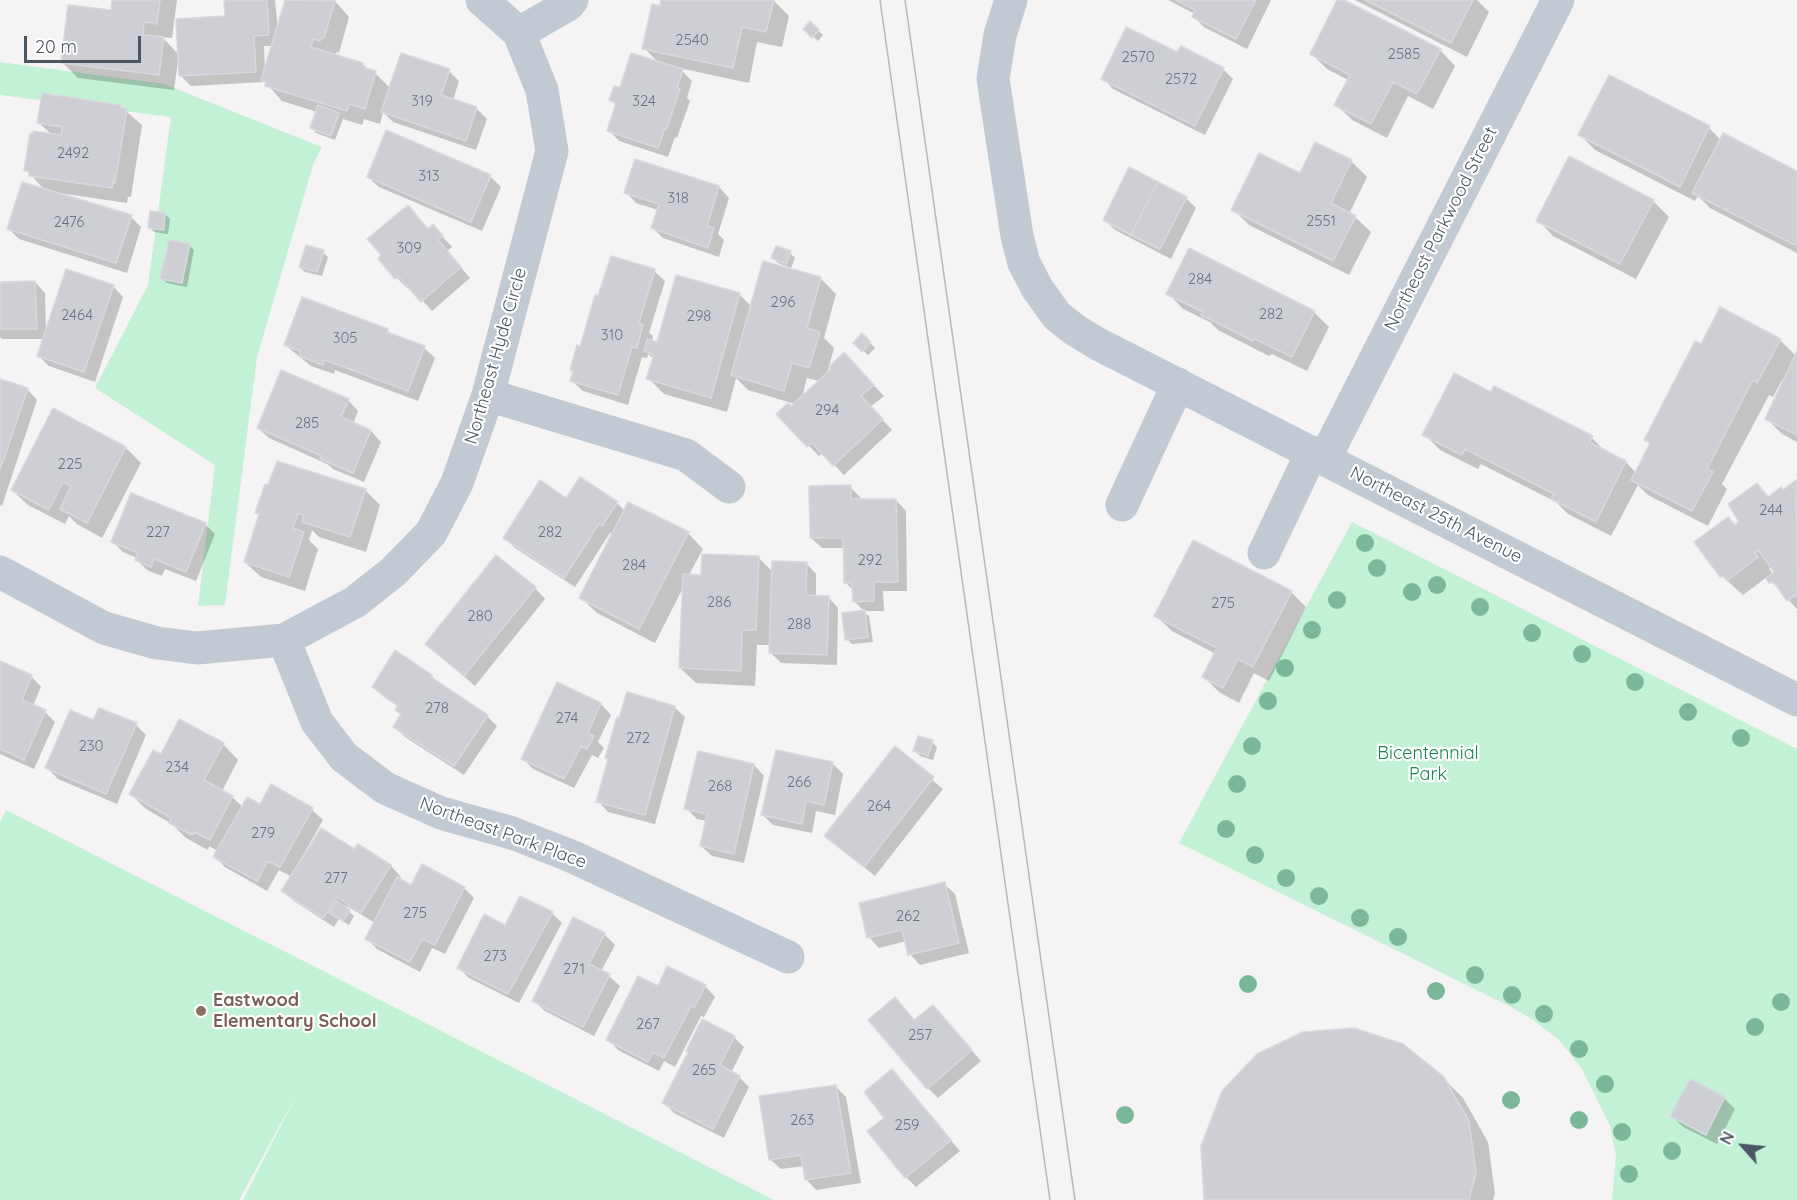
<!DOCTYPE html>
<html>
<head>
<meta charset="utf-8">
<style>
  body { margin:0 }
  #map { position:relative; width:1797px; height:1200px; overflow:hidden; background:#f5f3f3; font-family:Quicksand,sans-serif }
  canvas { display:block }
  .north { position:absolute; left:1713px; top:1116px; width:60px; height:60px; -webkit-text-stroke:4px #fff; paint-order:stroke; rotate:297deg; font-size:16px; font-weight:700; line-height:24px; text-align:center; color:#4a5661 }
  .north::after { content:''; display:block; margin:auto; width:21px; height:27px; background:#4a5661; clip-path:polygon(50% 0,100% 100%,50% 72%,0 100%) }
  .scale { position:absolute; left:24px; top:36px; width:117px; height:27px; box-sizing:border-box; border:3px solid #4a5661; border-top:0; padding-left:8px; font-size:18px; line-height:21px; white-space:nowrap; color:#4a5661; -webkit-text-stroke:4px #fff; paint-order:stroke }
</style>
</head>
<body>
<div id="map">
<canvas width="1797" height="1200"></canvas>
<div class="north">N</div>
<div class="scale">20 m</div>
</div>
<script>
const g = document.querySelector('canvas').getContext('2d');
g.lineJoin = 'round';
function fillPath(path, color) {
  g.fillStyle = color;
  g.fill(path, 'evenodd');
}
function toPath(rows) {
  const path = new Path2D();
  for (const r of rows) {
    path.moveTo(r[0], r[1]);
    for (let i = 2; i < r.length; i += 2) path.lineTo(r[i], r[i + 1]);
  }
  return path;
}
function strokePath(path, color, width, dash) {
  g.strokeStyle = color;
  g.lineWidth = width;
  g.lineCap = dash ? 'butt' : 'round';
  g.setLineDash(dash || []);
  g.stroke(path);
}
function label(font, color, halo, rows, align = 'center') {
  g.font = font + ' Quicksand,sans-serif';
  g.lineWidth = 4.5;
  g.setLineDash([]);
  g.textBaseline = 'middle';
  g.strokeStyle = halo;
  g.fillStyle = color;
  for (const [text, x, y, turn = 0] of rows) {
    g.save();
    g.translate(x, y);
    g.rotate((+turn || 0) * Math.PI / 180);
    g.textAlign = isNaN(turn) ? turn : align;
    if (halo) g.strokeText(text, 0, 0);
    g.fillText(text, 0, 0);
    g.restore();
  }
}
fillPath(toPath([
  [0,62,164,84,322,147,313,165,257,357,225,605,198,606,215,465,95,388,148,285,171,117,0,95],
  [1352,522,1797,749,1797,1200,1612,1200,1616,1155,1610,1126,1582,1069,1559,1040,1532,1019,1511,1007,1179,843],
  [6,810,774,1200,243,1200,298,1092,239,1200,0,1200,0,822]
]), '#c3f1d5');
fillPath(toPath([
  [114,0,177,0,172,38,162,37,179,55,226,17,225,0,275,0,278,29,287,0,334,0,349,17,339,53,336,52,335,56,363,64,369,71,375,73,390,88,449,71,459,81,453,100,476,108,487,119,476,150,393,122,383,112,380,124,364,119,362,125,343,119,335,140,316,133,312,128,317,112,282,101,265,82,191,86,181,76,180,60,178,60,174,90,78,78,63,63,112,12],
  [264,46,273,46,265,71],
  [663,0,773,0,789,16,782,47,757,42,749,83,679,68,692,81,687,98,690,101,677,138,675,137,668,157,619,141,609,130,617,106,611,99,621,89,659,63,644,48],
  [1168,0,1271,0,1247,49,1204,27,1194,17,1195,14],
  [1339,0,1440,50,1455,66,1433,109,1408,96,1387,138,1352,120,1336,104,1348,80,1327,69,1312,54],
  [1355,0,1477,0,1489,12,1467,57],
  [810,23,823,35,818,41,805,29],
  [1178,54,1223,69,1233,79,1205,135,1113,89,1103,78],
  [1609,77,1709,128,1721,140,1797,172,1797,253,1710,208,1698,196,1695,201,1595,150,1580,135],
  [120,106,142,125,131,197,128,197,127,203,59,193,59,194,131,217,141,227,127,273,19,239,9,229,45,190,26,170,52,135,39,123],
  [1316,144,1352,162,1367,177,1349,214,1355,217,1371,232,1349,275,1249,225,1233,209,1301,175],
  [490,176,501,187,482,231,379,187,368,177],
  [719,187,729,198,718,234,724,240,719,257,663,238,653,228,658,210,636,203,626,192],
  [1186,198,1196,208,1171,259,1115,230,1105,220],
  [1653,201,1669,217,1636,279,1553,236,1538,220],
  [165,214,170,219,168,234,154,232,149,227],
  [433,226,452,247,447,251,470,278,432,311,409,286,407,288,397,278,380,259],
  [189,245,194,250,187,287,167,283,162,279],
  [323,252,328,257,322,276,305,272,300,267],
  [790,253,795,258,791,268,778,263,773,258],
  [654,271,665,281,649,333,653,336,652,342,659,343,740,295,751,306,821,279,836,294,824,338,834,348,827,374,854,365,884,396,870,407,892,430,844,475,823,453,819,456,778,414,795,404,748,390,736,378,727,412,664,394,648,378,654,359,648,354,647,358,642,357,628,405,583,391,572,381,574,373,571,369,581,348],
  [807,378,819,381,802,397],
  [35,282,45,293,46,332,113,286,123,297,95,382,49,366,39,356,45,339,2,339,0,337,0,283],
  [1168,293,1314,312,1329,327,1307,371,1272,354,1269,356,1218,330,1210,322,1183,309],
  [387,330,393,336,424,348,435,358,418,401,335,370,334,374,311,366,285,345],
  [863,336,875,348,868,355,855,343],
  [1780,340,1796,356,1797,355,1797,442,1782,434,1767,419,1784,382,1782,380,1773,397,1769,395,1722,484,1727,489,1708,526,1648,495,1638,485,1611,536,1568,514,1556,502,1481,464,1478,469,1440,450,1424,434,1491,394,1592,438,1607,453,1626,462,1636,473,1651,444,1646,439,1702,346],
  [0,380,27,389,37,400,2,506,0,505],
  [348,400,358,411,353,424,371,431,381,442,364,482,333,469,327,464,269,438,258,428],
  [126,448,141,463,102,538,77,524,69,516,65,524,28,505,12,490],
  [1796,482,1797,483,1797,609,1767,577,1743,595,1722,576,1736,526,1741,523,1757,485,1769,497,1783,492],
  [1772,566,1776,572,1773,574,1769,569],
  [850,487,860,497,860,501,896,500,906,511,907,591,883,591,884,611,864,611,854,601,854,591,845,582,845,548,822,548,811,538],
  [365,490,380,505,366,552,319,537,312,530,309,540,318,549,305,591,261,577,245,562,260,515,257,512],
  [567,500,617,503,625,511,688,533,703,549,689,575,702,576,759,558,773,572,806,563,816,574,816,597,828,597,838,608,837,665,781,663,771,653,771,645,757,645,755,686,696,683,680,668,684,586,655,643,597,613,581,598,613,535,610,533,575,587,515,548,505,538],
  [205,524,215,534,196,581,165,569,162,576,147,570,137,560,137,558,123,552,112,541],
  [535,588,545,599,475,686,427,644],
  [1291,592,1306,607,1269,681,1254,673,1239,703,1219,692,1204,677,1216,654,1172,631,1156,616],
  [864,612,869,616,873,642,852,644,847,639],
  [0,663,31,676,41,687,33,706,45,712,55,722,34,769,0,754],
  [432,676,442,687,487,716,497,726,464,775,405,737,395,726,402,715,396,710,399,707,384,697,373,687],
  [557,684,601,704,611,715,598,742,604,748,598,758,592,755,574,788,533,769,523,759],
  [674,707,685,717,655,824,608,812,598,801,609,760,607,758],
  [94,722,136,725,146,735,117,804,58,779,47,768],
  [932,742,937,747,933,760,920,756,915,751],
  [223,744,238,760,222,791,232,797,243,807,260,806,272,786,312,810,323,820,306,850,308,852,355,851,358,846,391,866,401,877,399,880,412,887,464,888,474,898,445,954,432,948,420,972,377,949,367,939,375,923,347,906,346,909,354,916,349,925,339,919,334,927,294,901,283,891,292,877,279,870,267,891,225,867,215,857,218,851,209,846,208,850,186,838,172,824,146,809,131,794,161,756],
  [895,748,943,789,875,876,826,836],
  [699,753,754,765,764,776,744,863,712,856,701,846,707,821,697,819,686,808],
  [833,764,843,774,835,815,816,811,812,833,773,825,763,815],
  [944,884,955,894,969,953,920,965,910,954,907,941,879,948,869,937],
  [552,913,562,923,519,1003,469,978,459,968,506,927],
  [604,934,615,945,601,971,609,976,620,986,594,1036,545,1011,534,1001],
  [705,986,715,997,704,1017,701,1016,675,1067,664,1061,659,1071,618,1050,608,1039,658,988],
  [943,1017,981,1061,938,1098,928,1088,915,1022],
  [734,1037,744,1047,731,1073,739,1077,749,1087,724,1138,674,1113,664,1102],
  [892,1071,960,1151,916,1187,906,1177,886,1118],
  [1442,1077,1463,1098,1488,1142,1495,1194,1493,1200,1206,1200],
  [1690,1081,1724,1098,1735,1109,1717,1144,1683,1127,1672,1116],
  [835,1086,846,1097,861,1183,816,1190,806,1179,804,1166,781,1169,770,1159]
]), '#0003');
const building = toPath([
  [112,0,160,0,157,24,144,22,143,35,164,37,159,75,61,63,68,5,111,10,112,0],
  [224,0,267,0,269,35,254,36,256,72,179,76,176,19,225,16,224,0],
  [285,0,335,1,324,38,321,38,320,41,313,39,311,47,363,63,362,67,376,71,365,109,349,104,347,111,265,86,266,82,261,80,285,0],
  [661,0,774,0,766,32,742,27,733,68,642,49,652,4,660,6,661,0],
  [1176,0,1256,0,1236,39,1192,17,1195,10,1176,0],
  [1337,0,1344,0,1441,49,1417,94,1393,82,1371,124,1334,105,1350,75,1310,54,1337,0],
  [1365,0,1473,0,1451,43,1365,0],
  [810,21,819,30,812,38,803,29,810,21],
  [1126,27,1177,52,1181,46,1224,68,1195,126,1101,79,1126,27],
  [401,53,450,69,441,95,477,107,466,141,381,112,401,53],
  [631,53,683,69,677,88,680,89,667,128,665,128,658,148,607,131,616,103,609,100,614,86,620,87,631,53],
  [1609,75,1710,126,1680,187,1578,135,1609,75],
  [42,93,121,105,120,107,127,109,115,183,113,182,112,188,29,176,29,171,24,171,30,133,33,134,33,131,61,135,62,127,37,123,42,93],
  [318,105,339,113,331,136,310,128,318,105],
  [386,130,491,175,471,222,367,177,386,130],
  [1723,133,1797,171,1797,246,1692,193,1723,133],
  [1315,142,1352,160,1331,203,1356,216,1333,261,1231,210,1259,153,1300,173,1315,142],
  [1569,156,1654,200,1620,264,1536,221,1569,156],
  [635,159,719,186,707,226,714,228,708,248,651,228,659,204,624,193,635,159],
  [1129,167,1158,182,1131,235,1103,220,1129,167],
  [22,182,132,215,116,263,7,229,22,182],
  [1158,182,1187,197,1160,249,1131,235,1158,182],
  [408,205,428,229,433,224,443,236,438,240,461,267,421,302,398,276,395,279,378,259,381,255,367,239,408,205],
  [150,211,165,213,164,230,148,228,150,211],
  [169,240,190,244,182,283,160,279,169,240],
  [306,245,324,250,317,272,299,267,306,245],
  [776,246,791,251,786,264,771,258,776,246],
  [1189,248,1315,311,1292,357,1255,339,1253,341,1201,315,1203,312,1166,294,1189,248],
  [611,256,655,269,639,323,643,325,637,348,632,347,618,395,570,381,573,371,570,370,577,345,580,347,595,295,598,296,611,256],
  [763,261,821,277,807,328,820,332,809,368,792,363,784,391,731,375,763,261],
  [66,269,114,285,84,372,37,356,66,269],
  [676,275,740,293,711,398,646,379,654,355,644,351,647,339,657,342,676,275],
  [35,281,37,329,0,329,0,282,35,281],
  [302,297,388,329,387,332,425,346,408,391,325,360,323,365,299,356,300,351,284,345,302,297],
  [1720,307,1781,339,1757,383,1753,380,1707,469,1713,472,1692,511,1631,480,1650,443,1644,440,1695,341,1701,344,1720,307],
  [862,333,871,342,862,352,853,343,862,333],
  [1797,351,1797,435,1765,419,1797,351],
  [844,352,874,385,861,396,883,419,833,466,812,443,807,447,776,414,788,403,791,406,831,369,829,367,844,352],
  [281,370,349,399,341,417,371,430,353,473,320,459,322,456,257,428,281,370],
  [1454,373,1491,392,1494,386,1593,436,1589,442,1626,461,1596,522,1551,499,1554,494,1465,449,1462,455,1422,435,1454,373],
  [0,379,28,388,0,470,0,379],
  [53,408,126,447,87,523,60,509,71,486,63,482,49,510,11,490,53,408],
  [277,461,366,489,350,537,302,522,304,515,298,513,293,528,304,532,289,577,244,562,259,514,255,513,265,484,268,485,277,461],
  [580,477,618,502,602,526,599,524,564,578,503,538,540,480,566,498,580,477],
  [1796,480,1797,594,1787,601,1773,581,1769,583,1766,578,1774,572,1758,550,1755,553,1758,557,1727,581,1723,576,1720,577,1694,542,1728,517,1735,525,1739,522,1728,504,1757,483,1768,497,1781,487,1783,490,1796,480],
  [851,485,851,499,896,499,898,582,874,582,874,601,853,602,852,583,844,583,843,538,810,538,809,486,851,485],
  [131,493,206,523,186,572,154,559,151,567,135,560,138,553,111,542,131,493],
  [628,502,689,532,639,629,579,598,628,502],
  [1193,540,1292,591,1253,667,1238,659,1223,688,1202,677,1217,648,1154,616,1193,540],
  [702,554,759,556,756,630,742,630,741,671,679,668,683,574,701,575,702,554],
  [496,555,536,587,464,676,425,644,496,555],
  [772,561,807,562,806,595,829,596,827,655,769,653,772,561],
  [865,610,868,637,845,640,842,613,865,610],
  [395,650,432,675,431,677,488,715,454,766,393,727,401,714,395,710,398,705,372,687,395,650],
  [0,661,32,675,22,700,46,710,24,760,0,749,0,661],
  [557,682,601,703,588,733,594,736,587,749,581,746,564,779,521,759,557,682],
  [627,692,675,706,645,815,596,802,608,759,605,758,617,717,619,718,627,692],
  [99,708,137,723,106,794,45,768,70,710,93,720,99,708],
  [179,719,224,743,204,780,233,796,210,840,194,832,192,835,169,823,171,818,129,794,153,750,161,754,179,719],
  [918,736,933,740,928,756,913,751,918,736],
  [895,746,934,777,864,867,824,836,895,746],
  [776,750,833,762,824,805,806,801,802,824,761,815,776,750],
  [698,751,754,764,734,854,700,846,707,814,684,809,698,751],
  [271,784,313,808,280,867,268,861,257,881,213,857,247,797,260,804,271,784],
  [321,828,354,849,358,844,391,865,361,913,337,897,323,918,281,891,321,828],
  [422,864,465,887,435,945,422,939,410,962,365,939,397,877,411,885,422,864],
  [945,882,959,943,908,955,902,930,867,938,859,903,945,882],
  [520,896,553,912,508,994,457,968,484,914,505,925,520,896],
  [337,901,350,910,343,921,329,913,337,901],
  [573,917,605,933,589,964,610,974,583,1027,532,1001,573,917],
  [667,966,706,985,694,1008,691,1006,664,1058,653,1052,648,1062,606,1040,638,976,658,986,667,966],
  [895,997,914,1020,933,1005,972,1050,927,1089,868,1020,895,997],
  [702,1019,735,1036,720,1065,740,1076,713,1129,662,1103,688,1052,686,1051,702,1019],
  [1354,1028,1403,1044,1443,1076,1469,1121,1476,1173,1469,1200,1204,1200,1201,1146,1222,1091,1257,1054,1303,1032,1354,1028],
  [892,1069,951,1140,905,1178,867,1131,884,1118,864,1092,892,1069],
  [1690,1079,1725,1097,1706,1135,1670,1116,1690,1079],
  [836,1085,851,1173,805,1180,801,1155,769,1160,759,1096,836,1085]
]);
fillPath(building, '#cdcfd5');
strokePath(building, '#d7d9de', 1.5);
strokePath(toPath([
  [1011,0,1000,35,993,79,1017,236,1024,263,1037,288,1057,316,1075,330,1098,344,1797,700],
  [519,33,568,5,572,0],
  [488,395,686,455,729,487],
  [1325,458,1558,0],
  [1122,505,1178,384],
  [1264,553,1312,452],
  [0,572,104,628,157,643,197,648,284,640,355,602,393,572,431,533,457,483,488,395,552,151,542,90,519,33,482,0],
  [284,640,317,722,344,757,385,788,441,813,512,833,571,856,788,957]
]), '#c1cad2', 33);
strokePath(toPath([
  [880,0,1050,1200],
  [905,0,1075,1200]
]), '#b5b8bd', 1.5);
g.fillStyle = '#7bb799';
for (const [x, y] of [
  [1365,543],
  [1377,568],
  [1437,585],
  [1412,592],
  [1337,600],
  [1480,607],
  [1312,630],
  [1532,633],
  [1582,654],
  [1285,668],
  [1635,682],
  [1268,701],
  [1688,712],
  [1741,738],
  [1252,746],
  [1237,784],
  [1226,829],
  [1255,855],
  [1286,878],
  [1319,896],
  [1360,918],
  [1398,937],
  [1475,975],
  [1248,984],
  [1436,991],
  [1512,995],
  [1781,1002],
  [1544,1014],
  [1755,1027],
  [1579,1049],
  [1605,1084],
  [1511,1100],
  [1125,1115],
  [1579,1120],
  [1622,1132],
  [1672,1151],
  [1629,1174]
]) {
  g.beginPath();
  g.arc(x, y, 9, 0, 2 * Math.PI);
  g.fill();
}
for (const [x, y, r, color] of [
  [201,1011,6,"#8d6e63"]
]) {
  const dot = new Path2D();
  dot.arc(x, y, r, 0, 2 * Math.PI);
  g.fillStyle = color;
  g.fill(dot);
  strokePath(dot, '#fff', 2);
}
label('15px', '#6b747e', null, [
  ["2540",692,40],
  ["2585",1404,54],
  ["2570",1138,57],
  ["2572",1181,79],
  ["319",422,101],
  ["324",644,101],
  ["2492",73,153],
  ["313",429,176],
  ["318",678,198],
  ["2551",1321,221],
  ["2476",69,222],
  ["309",409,248],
  ["284",1200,279],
  ["296",783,302],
  ["282",1271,314],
  ["2464",77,315],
  ["298",699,316],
  ["310",612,335],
  ["305",345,338],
  ["294",827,410],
  ["285",307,423],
  ["225",70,464],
  ["244",1771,510],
  ["227",158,532],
  ["282",550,532],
  ["292",870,560],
  ["284",634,565],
  ["286",719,602],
  ["275",1223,603],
  ["280",480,616],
  ["288",799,624],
  ["278",437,708],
  ["274",567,718],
  ["272",638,738],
  ["230",91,746],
  ["234",177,767],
  ["266",799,782],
  ["268",720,786],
  ["264",879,806],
  ["279",263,833],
  ["277",336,878],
  ["275",415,913],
  ["262",908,916],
  ["273",495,956],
  ["271",574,969],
  ["267",648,1024],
  ["257",920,1035],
  ["265",704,1070],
  ["263",802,1120],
  ["259",907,1125]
]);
label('18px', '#4a5661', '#fff', [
  ["Northeast Parkwood Street",1441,229,-63],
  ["Northeast Hyde Circle",496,356,-74],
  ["Northeast 25th Avenue",1436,515,27],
  ["Northeast Park Place",503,833,20]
]);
label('18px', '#17864f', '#fff', [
  ["Bicentennial",1428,754],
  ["Park",1428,775]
]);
label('bold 18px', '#785e54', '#fff', [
  ["Eastwood",213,1001],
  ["Elementary School",213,1022]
], 'left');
</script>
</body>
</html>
